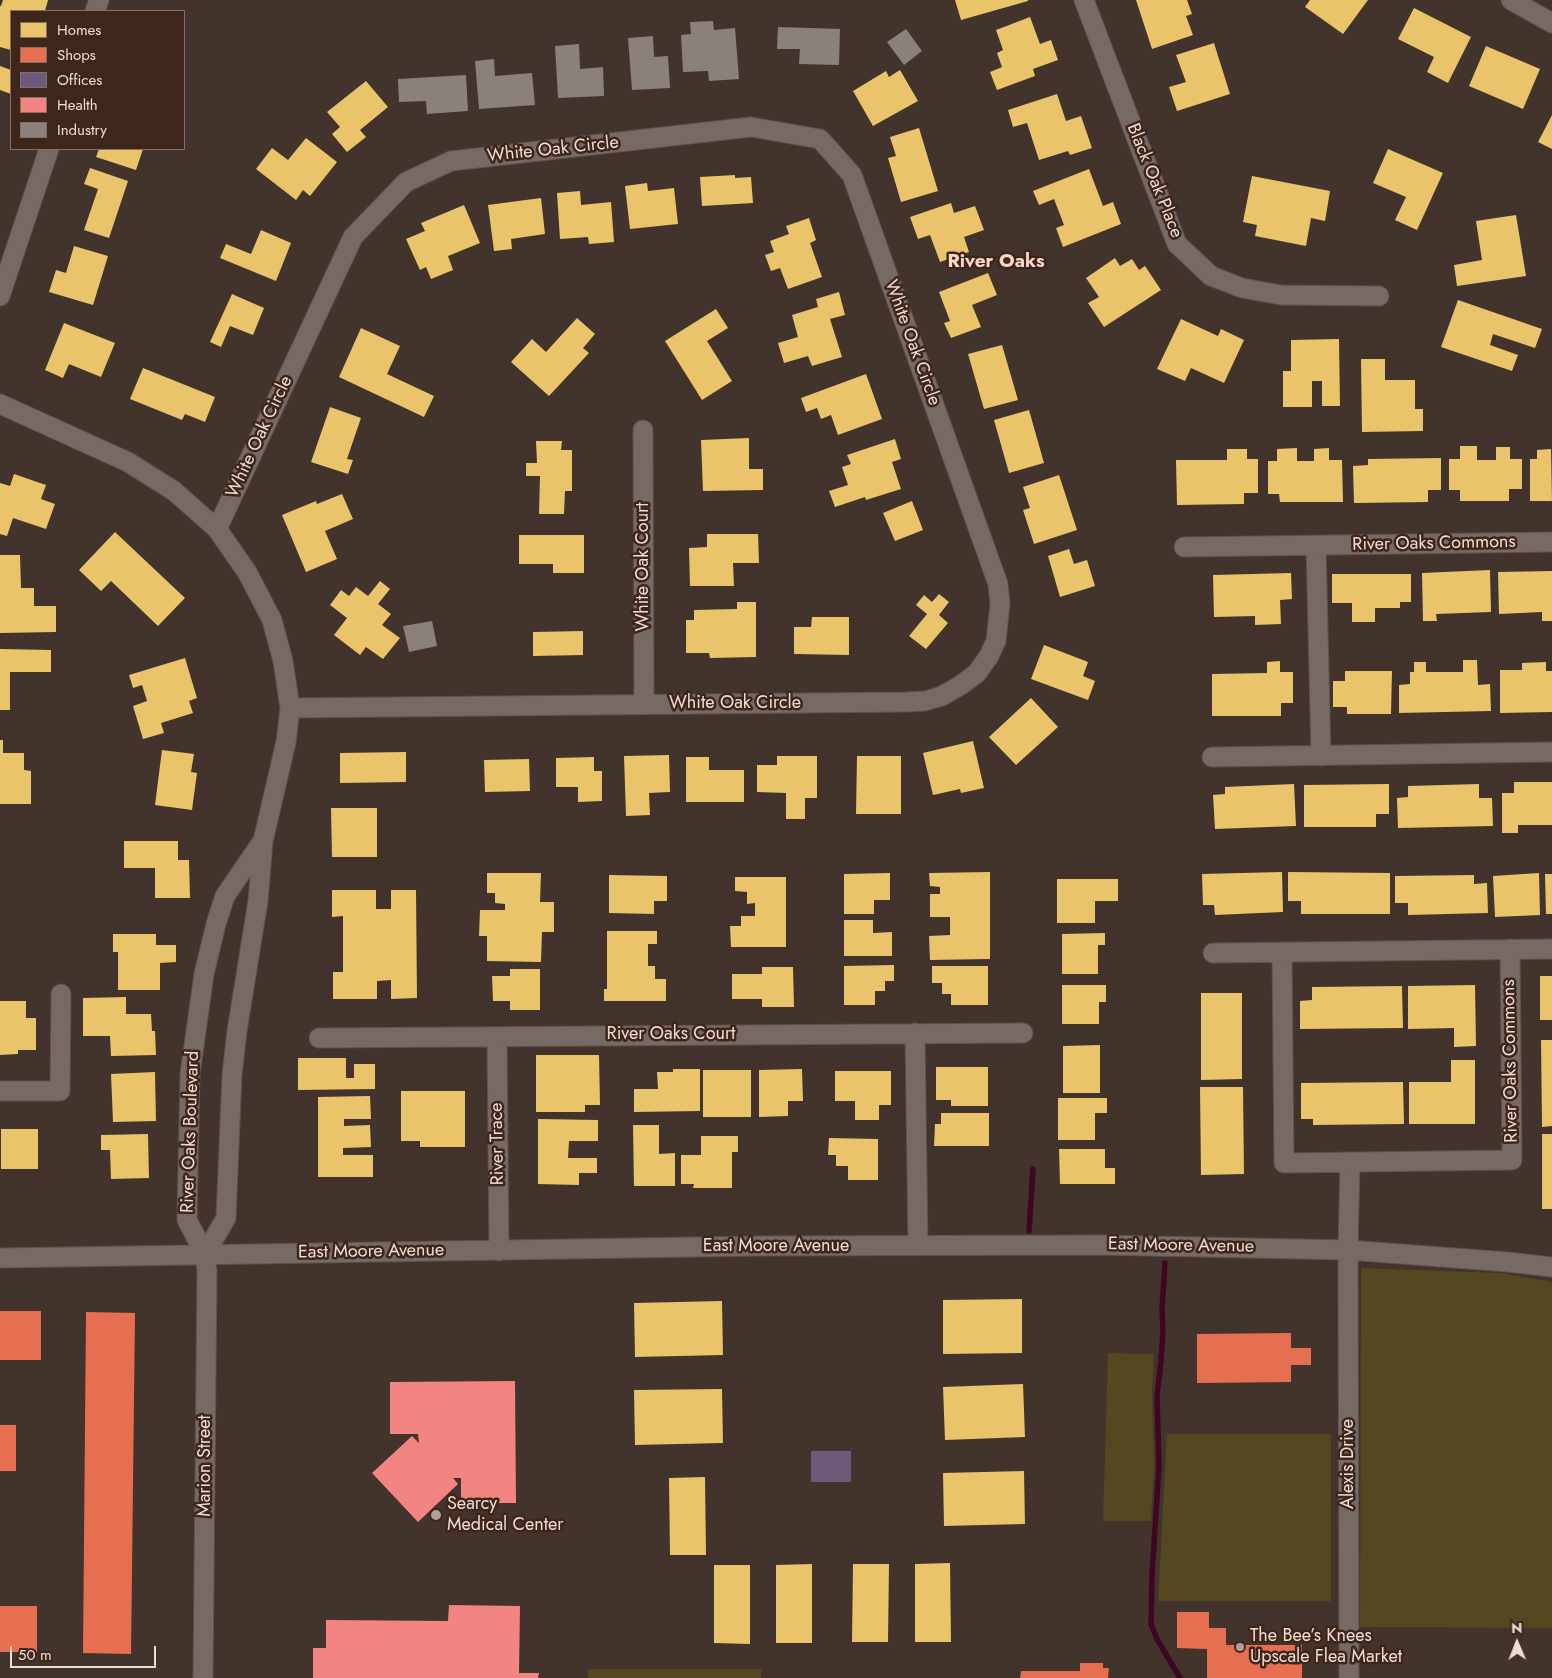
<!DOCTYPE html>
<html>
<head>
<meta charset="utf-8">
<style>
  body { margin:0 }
  #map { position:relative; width:1552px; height:1678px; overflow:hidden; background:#42342c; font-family:Jost,sans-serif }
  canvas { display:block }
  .legend { position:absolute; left:10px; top:10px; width:175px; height:140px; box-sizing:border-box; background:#3f261a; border:1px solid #856f65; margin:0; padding:6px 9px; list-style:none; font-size:15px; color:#eedcd5 }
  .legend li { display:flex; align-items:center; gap:10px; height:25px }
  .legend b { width:25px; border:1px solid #856f65 }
  .north { position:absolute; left:1492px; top:1618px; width:50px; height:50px; -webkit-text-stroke:4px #3f261a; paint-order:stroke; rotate:359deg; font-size:14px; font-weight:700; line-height:20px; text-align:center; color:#eedcd5 }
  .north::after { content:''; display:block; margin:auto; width:18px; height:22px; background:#eedcd5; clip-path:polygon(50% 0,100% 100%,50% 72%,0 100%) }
  .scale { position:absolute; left:10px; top:1646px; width:146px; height:22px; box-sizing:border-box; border:2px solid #eedcd5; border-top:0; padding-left:6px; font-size:15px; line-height:18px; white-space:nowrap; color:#eedcd5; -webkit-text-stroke:4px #3f261a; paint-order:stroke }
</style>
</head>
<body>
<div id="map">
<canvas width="1552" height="1678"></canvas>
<ul class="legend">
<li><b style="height:14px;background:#e9c46a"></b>Homes</li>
<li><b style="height:14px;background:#e76f51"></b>Shops</li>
<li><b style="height:14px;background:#6d597a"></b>Offices</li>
<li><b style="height:14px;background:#f28482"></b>Health</li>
<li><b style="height:14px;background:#8a817c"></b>Industry</li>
</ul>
<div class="north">N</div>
<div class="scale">50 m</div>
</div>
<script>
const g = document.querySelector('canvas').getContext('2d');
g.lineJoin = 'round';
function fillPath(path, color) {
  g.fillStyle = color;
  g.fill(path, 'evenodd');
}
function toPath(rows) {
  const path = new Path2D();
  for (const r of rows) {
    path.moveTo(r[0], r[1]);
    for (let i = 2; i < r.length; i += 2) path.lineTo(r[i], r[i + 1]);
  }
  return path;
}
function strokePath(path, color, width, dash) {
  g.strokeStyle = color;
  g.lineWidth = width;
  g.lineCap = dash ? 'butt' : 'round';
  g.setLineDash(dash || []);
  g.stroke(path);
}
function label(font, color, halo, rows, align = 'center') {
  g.font = font + ' Jost,sans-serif';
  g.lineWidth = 5;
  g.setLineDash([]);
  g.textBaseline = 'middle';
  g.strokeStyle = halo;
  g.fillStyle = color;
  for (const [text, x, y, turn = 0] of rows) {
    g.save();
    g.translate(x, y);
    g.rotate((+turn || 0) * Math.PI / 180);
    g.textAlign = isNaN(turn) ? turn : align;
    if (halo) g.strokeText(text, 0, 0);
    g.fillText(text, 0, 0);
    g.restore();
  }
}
fillPath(toPath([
  [1361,1268,1501,1273,1552,1282,1552,1628,1360,1627],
  [1108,1353,1154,1354,1152,1394,1154,1463,1151,1521,1103,1521],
  [1167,1434,1331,1434,1331,1601,1158,1601],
  [588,1669,761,1669,761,1678,588,1678]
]), '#53481f');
fillPath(toPath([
  [3,0,48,0,45,11,11,11,11,50,0,47,0,6,1,6],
  [955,0,1028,0,1028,1,961,20],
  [1136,0,1187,0,1192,14,1186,16,1193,35,1152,49],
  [1310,0,1368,0,1343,34,1305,7],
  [1414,8,1471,37,1448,83,1427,72,1434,57,1398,39],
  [1030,17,1040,44,1051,40,1058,60,1033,69,1035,76,997,90,990,72,1002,67,997,53,1003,50,996,30],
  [1214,43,1230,94,1177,111,1169,87,1186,82,1176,55],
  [1486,46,1540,69,1523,109,1469,86],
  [0,66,11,70,11,94,0,90],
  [900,70,918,101,873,126,853,91,886,71,889,77],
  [366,81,388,107,360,130,366,137,347,152,332,134,340,127,327,112],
  [1057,94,1066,121,1081,116,1092,148,1070,155,1068,151,1039,160,1027,123,1013,127,1008,110],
  [1552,115,1552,149,1538,142],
  [919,128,938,191,901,202,888,158,896,156,890,137],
  [306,138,337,162,310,196,303,190,296,200,256,169,272,148,288,160],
  [99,149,143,149,136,170,96,157],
  [1388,149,1443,173,1417,230,1395,220,1406,197,1373,183],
  [90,168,128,181,109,238,84,230,98,189,84,184],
  [1089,169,1103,206,1113,202,1121,224,1063,247,1056,228,1064,225,1054,199,1039,205,1033,191],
  [735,175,735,178,751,177,753,203,702,206,700,177],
  [1252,176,1330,191,1325,221,1311,218,1306,246,1255,236,1257,225,1243,222],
  [647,183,648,191,674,188,678,224,630,229,625,186],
  [580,191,581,205,611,202,614,242,589,244,588,237,560,239,557,193],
  [541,198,545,234,511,239,512,249,494,251,488,205],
  [951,203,954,213,975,206,984,230,964,237,969,252,940,262,930,235,918,239,910,217],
  [464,205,480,243,448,256,453,270,431,279,426,267,420,270,406,239,425,231,421,223],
  [1516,215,1526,276,1457,286,1454,265,1482,260,1476,221],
  [809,218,816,240,810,243,822,277,788,289,780,268,771,271,765,255,774,252,770,241,789,234,786,226],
  [261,230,291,243,276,281,220,258,226,244,251,254],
  [74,246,108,256,93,305,49,292,56,270,66,273],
  [1115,258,1120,266,1132,259,1139,270,1145,266,1161,290,1104,327,1088,303,1099,297,1086,278],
  [988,273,997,295,972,305,981,327,951,338,944,323,950,321,939,292],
  [839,292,845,315,830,319,842,357,812,366,808,356,784,363,778,343,798,337,792,315,818,307,816,299],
  [232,294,264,308,253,335,230,326,221,347,210,342],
  [1458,300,1542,329,1535,348,1493,334,1490,345,1518,355,1512,371,1441,347],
  [716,309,728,328,707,341,732,381,702,400,665,341],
  [577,318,595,334,583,348,589,353,549,396,511,362,532,339,546,352],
  [1181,319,1218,336,1221,329,1244,340,1224,383,1191,368,1185,381,1157,369],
  [64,323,115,343,101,377,69,364,63,378,45,370],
  [361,328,400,346,387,374,434,396,424,417,339,377],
  [1339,339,1340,406,1322,406,1322,381,1312,381,1312,407,1283,407,1283,371,1291,371,1291,340],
  [1002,345,1018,400,984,409,968,354],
  [1361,359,1385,359,1385,380,1415,380,1415,409,1423,409,1423,431,1362,432],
  [143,368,215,397,205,422,185,414,182,420,130,399],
  [866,374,882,419,838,435,831,415,821,419,817,408,806,412,801,398],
  [330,407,361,418,347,459,353,460,348,474,311,462],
  [1029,410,1044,463,1009,473,994,420],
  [749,438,749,469,763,469,763,490,703,491,701,440],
  [895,439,901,459,892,462,901,489,866,500,865,497,835,507,829,491,848,485,842,467,851,464,847,455],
  [536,441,562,441,561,450,572,450,572,491,565,491,564,514,539,514,540,476,526,476,526,463,537,463],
  [1460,446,1477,446,1477,460,1496,460,1496,447,1510,447,1510,459,1522,459,1522,489,1509,489,1509,501,1460,501,1460,490,1449,490,1449,459,1460,459],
  [1297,448,1297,461,1314,461,1314,449,1329,448,1329,460,1342,460,1343,502,1280,502,1279,494,1268,494,1268,461,1277,461,1277,449],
  [1227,449,1247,449,1247,459,1258,459,1258,493,1244,493,1244,504,1177,505,1176,460,1227,460],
  [1551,449,1552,501,1530,501,1530,459,1537,459,1537,450],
  [1441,458,1441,490,1428,490,1428,502,1354,503,1353,466,1368,465,1368,459],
  [14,474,46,485,41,499,55,504,46,529,13,518,7,536,0,534,0,483,10,486],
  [1059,475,1077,530,1034,544,1023,510,1030,508,1023,487],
  [342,494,353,519,325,531,337,559,306,572,282,515,316,501,317,504],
  [912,501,923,530,895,541,883,513],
  [115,532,185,598,158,626,111,581,101,591,79,570],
  [707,534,758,534,759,563,733,563,734,586,690,586,689,548,707,547],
  [519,535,584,535,584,573,553,573,553,564,519,564],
  [1069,549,1074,564,1087,560,1095,586,1060,597,1048,556],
  [0,555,20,555,21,588,34,588,34,606,56,606,56,632,0,633],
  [1490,570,1491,612,1436,614,1437,621,1423,621,1422,573],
  [1552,571,1552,621,1542,621,1542,612,1499,614,1498,572],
  [1291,573,1292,599,1280,600,1281,624,1255,625,1255,616,1214,617,1213,575],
  [1332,574,1411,574,1411,602,1400,602,1400,608,1375,608,1375,622,1352,622,1352,603,1332,603],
  [380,581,390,589,378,604,391,614,382,625,400,638,383,659,366,647,360,655,334,635,347,618,330,605,341,590,349,596,356,587,368,596],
  [939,594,949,602,939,615,948,623,926,649,909,636,927,614,916,605,924,595,932,602],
  [737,602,756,602,756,657,710,658,709,653,686,653,686,620,694,620,694,610,737,609],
  [812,617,849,617,849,655,794,654,794,627,811,627],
  [583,631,583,655,533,656,533,632],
  [1044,645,1088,662,1083,676,1095,681,1088,700,1031,679],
  [0,649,51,650,51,672,10,672,10,710,0,710],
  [185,658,197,698,189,701,193,713,161,723,164,733,143,739,133,706,147,701,142,685,133,688,129,675],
  [1463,660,1477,660,1478,685,1490,684,1491,711,1399,713,1399,685,1410,684,1410,672,1414,672,1414,662,1426,662,1426,672,1463,672],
  [1280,661,1280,672,1293,672,1293,703,1281,703,1281,716,1212,716,1212,674,1267,673,1267,662],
  [1546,662,1546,671,1552,671,1552,712,1500,713,1500,670,1522,670,1522,663],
  [1345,671,1392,671,1391,714,1347,714,1347,707,1333,707,1333,681,1345,681],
  [1031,698,1058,727,1016,765,989,737],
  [0,740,3,740,3,753,24,753,24,770,31,771,31,804,0,804],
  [973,741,984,788,961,793,960,789,933,795,923,753],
  [162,750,194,754,191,772,197,773,192,810,155,805],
  [406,752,406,782,340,783,340,753],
  [669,755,670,792,649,793,650,815,626,816,624,756],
  [777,756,817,756,817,798,805,798,805,819,786,819,786,793,757,792,757,765,777,765],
  [857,756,901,756,901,814,856,814],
  [594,757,594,771,602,771,602,801,578,802,578,787,556,787,556,758],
  [686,757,709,757,709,770,744,770,744,802,686,802],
  [529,759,530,791,485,792,484,760],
  [1514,782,1552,782,1552,825,1518,825,1518,833,1502,833,1502,793,1514,793],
  [1294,784,1296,826,1215,829,1213,795,1225,794,1225,787],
  [1389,784,1389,814,1376,814,1376,827,1304,827,1304,785],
  [1479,784,1479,798,1492,798,1493,826,1398,828,1397,798,1408,797,1408,786],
  [331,808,377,808,377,857,332,857],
  [124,841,178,841,178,860,189,860,190,898,155,898,155,868,124,868],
  [990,872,990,959,930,960,929,936,950,935,950,917,930,917,930,894,940,894,940,887,930,886,929,873],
  [1282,872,1283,912,1215,915,1214,905,1203,905,1202,874],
  [1288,872,1390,873,1390,914,1301,914,1301,901,1288,901],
  [487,873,541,873,540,902,554,902,554,932,542,932,541,962,487,961,487,936,479,936,480,910,505,910,505,904,495,903,495,893,487,893],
  [890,873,890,900,874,900,874,914,844,914,844,874],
  [1539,873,1540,915,1495,917,1493,876],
  [1545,874,1552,874,1552,914,1546,914],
  [609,875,667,876,667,901,654,901,654,914,609,913],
  [1474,875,1474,884,1487,883,1488,913,1408,915,1408,903,1395,903,1395,876],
  [735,877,786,877,786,947,731,947,730,926,741,926,741,916,755,916,755,903,747,904,747,892,735,891],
  [1057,879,1118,879,1118,901,1095,901,1095,923,1057,923],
  [332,890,376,890,376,909,391,909,391,890,416,890,417,998,391,999,391,980,377,981,377,999,333,999,333,972,343,972,343,916,332,917],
  [844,920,873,920,873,933,892,932,892,956,844,956],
  [607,931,657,931,657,944,648,944,648,966,655,966,655,979,666,979,666,1001,604,1001,604,989,607,989],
  [1105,933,1105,945,1098,945,1098,974,1062,974,1062,934],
  [113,934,156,934,156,945,176,945,176,962,160,963,160,990,118,990,118,952,113,952],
  [894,965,894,981,885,981,885,991,875,991,875,1005,844,1005,844,966],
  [932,966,988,966,988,1005,951,1005,951,994,942,994,942,983,932,983],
  [762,967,793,967,794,1007,762,1007,762,999,732,999,732,974,762,974],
  [510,969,540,969,540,1010,510,1010,510,1001,493,1001,492,976,510,976],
  [1540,976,1552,976,1552,1020,1540,1020],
  [1062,985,1106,985,1106,1002,1099,1002,1099,1024,1062,1024],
  [1475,985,1476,1046,1454,1047,1454,1028,1408,1029,1408,986],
  [1402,986,1403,1028,1300,1029,1300,1001,1312,1000,1312,987],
  [1201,993,1242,993,1242,1079,1201,1080],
  [126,997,126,1014,151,1014,152,1031,155,1031,156,1055,111,1056,110,1036,83,1036,83,998],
  [0,1001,26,1001,26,1018,36,1018,36,1050,18,1050,18,1054,0,1055],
  [1541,1040,1552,1040,1552,1126,1542,1127],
  [1100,1045,1100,1093,1063,1093,1063,1046],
  [536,1055,599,1055,600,1105,585,1105,585,1112,536,1112],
  [298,1058,346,1058,346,1078,354,1078,354,1064,375,1064,375,1089,298,1090],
  [1451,1060,1475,1060,1475,1124,1409,1124,1409,1082,1451,1082],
  [936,1067,988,1067,988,1106,951,1106,951,1100,936,1100],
  [673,1069,700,1069,700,1111,634,1112,634,1089,658,1089,657,1072,673,1072],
  [802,1069,803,1101,788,1101,788,1116,759,1117,759,1070],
  [703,1070,751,1070,751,1117,703,1117],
  [835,1071,891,1071,891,1105,879,1105,879,1120,855,1120,855,1101,835,1101],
  [155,1072,156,1121,113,1122,111,1074],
  [1403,1082,1404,1124,1313,1125,1313,1119,1301,1119,1301,1083],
  [1200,1087,1243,1087,1244,1174,1201,1175],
  [401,1091,465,1091,465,1147,420,1147,420,1141,401,1141],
  [370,1096,371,1119,344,1119,344,1126,370,1125,371,1147,343,1148,343,1155,373,1155,373,1177,318,1177,318,1097],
  [1058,1098,1107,1098,1107,1113,1095,1113,1095,1140,1058,1140],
  [941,1113,989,1113,989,1146,934,1146,935,1124,941,1124],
  [538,1119,598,1120,598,1141,569,1141,568,1158,597,1158,597,1173,579,1173,579,1185,538,1184],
  [633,1125,659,1125,659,1154,675,1153,675,1186,634,1186],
  [1,1129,38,1129,38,1169,1,1169],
  [148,1134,149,1178,111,1179,110,1150,101,1150,101,1135],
  [1542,1134,1552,1134,1552,1209,1542,1209],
  [701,1136,738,1136,738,1152,732,1152,732,1188,693,1188,694,1184,681,1184,681,1155,701,1155],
  [829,1138,878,1139,878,1180,848,1180,848,1166,836,1166,836,1155,828,1155],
  [1059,1149,1105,1149,1105,1168,1115,1168,1115,1184,1060,1184],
  [1022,1299,1022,1353,943,1354,943,1300],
  [722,1301,723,1355,635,1357,634,1303],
  [1023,1384,1025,1437,945,1440,943,1387],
  [722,1389,723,1443,635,1445,634,1390],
  [1024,1471,1025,1524,944,1526,943,1473],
  [705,1477,706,1555,670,1555,669,1478],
  [950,1563,951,1642,915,1642,915,1564],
  [812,1564,812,1643,776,1643,776,1565],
  [853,1564,889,1564,888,1642,852,1642],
  [714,1565,750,1565,750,1644,714,1643]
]), '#e9c46a');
fillPath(toPath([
  [0,1311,41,1311,41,1360,0,1360],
  [86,1312,135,1313,131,1654,83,1653],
  [1291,1333,1291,1348,1311,1348,1311,1365,1291,1365,1291,1382,1197,1383,1197,1334],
  [0,1425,16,1425,16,1471,0,1471],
  [0,1606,37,1606,37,1652,0,1652],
  [1177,1612,1209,1612,1209,1628,1226,1628,1226,1645,1302,1645,1302,1678,1207,1678,1207,1649,1177,1648],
  [1080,1663,1103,1663,1103,1668,1109,1668,1108,1678,1020,1678,1021,1671,1080,1671]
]), '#e76f51');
fillPath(toPath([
  [811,1451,851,1451,851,1482,811,1482]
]), '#6d597a');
fillPath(toPath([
  [515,1381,516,1503,461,1503,461,1478,453,1478,458,1484,418,1522,372,1473,412,1436,419,1443,418,1434,390,1434,390,1382],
  [449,1605,520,1606,519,1673,539,1673,538,1678,313,1678,313,1648,326,1648,326,1620,448,1621]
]), '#f28482');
fillPath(toPath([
  [713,21,714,30,735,28,739,79,709,81,708,71,683,72,681,35,691,34,690,22],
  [778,27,840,29,839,65,799,64,800,49,777,49],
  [906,29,922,51,904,65,887,42],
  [653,36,654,57,668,56,670,88,632,90,628,38],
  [579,44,580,69,603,67,604,96,558,98,555,46],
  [494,59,495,76,532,73,535,105,479,109,475,61],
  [466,75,468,111,427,114,426,101,399,102,398,79],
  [432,621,437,646,409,652,403,626]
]), '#8a817c');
strokePath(toPath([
  [1029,1231,1033,1169],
  [1165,1263,1162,1309,1163,1330,1161,1361,1157,1396,1159,1466,1152,1575,1151,1624,1157,1639,1180,1678]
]), '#3f0621', 5.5);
const minor = toPath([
  [1084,0,1177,244,1211,276,1242,288,1281,295,1379,296],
  [1511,0,1552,23],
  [95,11,99,0],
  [0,296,49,149],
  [0,404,128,462,174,491,217,529,247,572,272,620,283,661,290,708,286,742,263,841,258,901,237,1031,232,1075,226,1218,205,1254],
  [643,430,644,704],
  [217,529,353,237,406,182,451,161,751,127,820,139,852,175,998,584,1000,604,996,641,989,656,977,673,961,685,942,696,925,701,906,702,290,708],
  [1316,545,1321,756],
  [1184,547,1552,542],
  [1212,757,1552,752],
  [1282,952,1284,1163,1512,1160,1510,949],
  [1213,953,1552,949],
  [915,1033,918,1246],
  [497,1037,499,1251],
  [319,1038,1023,1033],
  [0,1091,60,1091,61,994],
  [0,1258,758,1246,1101,1245,1348,1250,1508,1262,1552,1267],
  [203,1678,207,1271,205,1254,187,1220,190,1074,204,974,216,924,225,896,262,842],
  [1349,1678,1348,1250,1350,1162]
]);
strokePath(minor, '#5f524c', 21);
strokePath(minor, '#766a65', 19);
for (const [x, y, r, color] of [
  [436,1515,6,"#b2a19a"],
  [1240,1647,5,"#b2a19a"]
]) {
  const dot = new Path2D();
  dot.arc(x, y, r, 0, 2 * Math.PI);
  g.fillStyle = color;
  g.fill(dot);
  strokePath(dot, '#3f261a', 2);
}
label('18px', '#eedcd5', '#3f261a', [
  ["White Oak Circle",553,150,-6],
  ["Black Oak Place",1154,181,68],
  ["White Oak Circle",912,343,70],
  ["White Oak Circle",260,437,-65],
  ["River Oaks Commons",1434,544,-1],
  ["White Oak Court",644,567,-90],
  ["White Oak Circle",735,704],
  ["River Oaks Court",671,1035],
  ["River Oaks Commons",1511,1061,-91],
  ["River Oaks Boulevard",191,1132,-88],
  ["River Trace",498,1144,-91],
  ["East Moore Avenue",1181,1246,1],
  ["East Moore Avenue",776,1247],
  ["East Moore Avenue",371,1252,-1],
  ["Alexis Drive",1349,1464,-90],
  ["Marion Street",206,1466,-90]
]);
label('18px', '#eedcd5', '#3f261a', [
  ["Searcy",447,1505],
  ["Medical Center",447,1526],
  ["The Bee’s Knees",1250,1637],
  ["Upscale Flea Market",1250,1658]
], 'left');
label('bold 19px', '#f9d7c7', '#3f261a', [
  ["River Oaks",996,262]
]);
</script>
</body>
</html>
